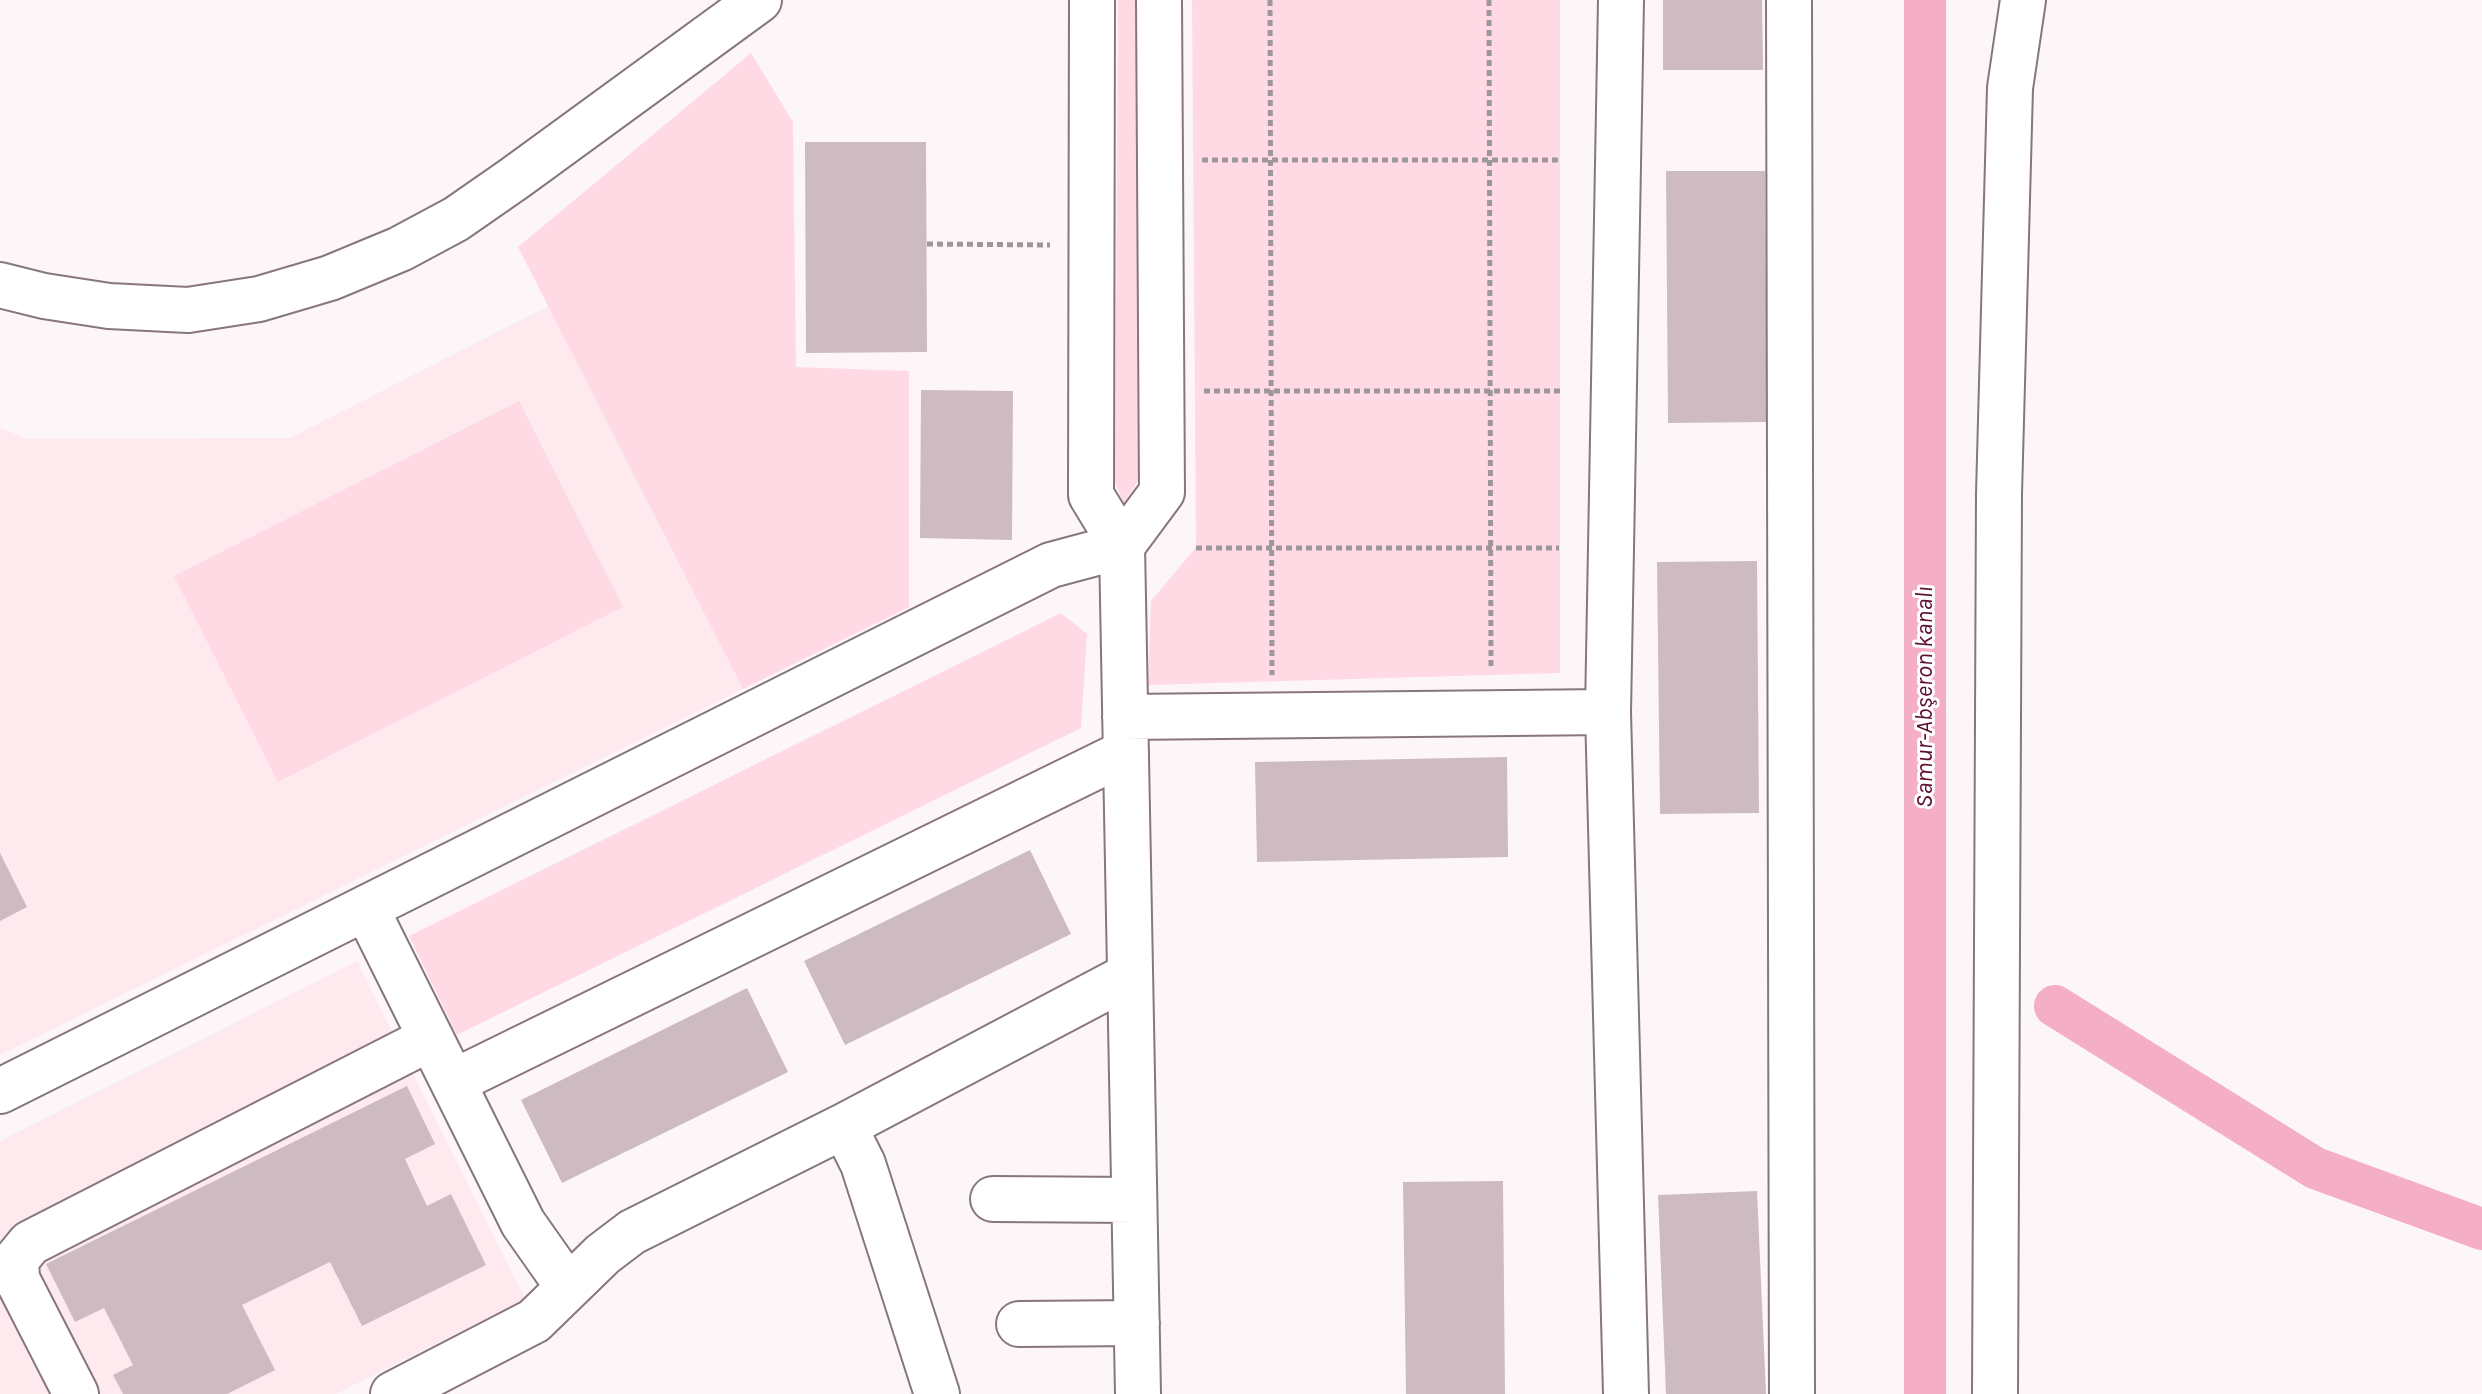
<!DOCTYPE html>
<html>
<head>
<meta charset="utf-8">
<style>
  body { margin:0 }
  canvas { display:block; background:#fdf6f8 }
</style>
</head>
<body>
<canvas width="2482" height="1394"></canvas>
<script>
const g = document.querySelector('canvas').getContext('2d');
g.lineJoin = 'round';
function fillPath(path, color) {
  g.fillStyle = color;
  g.fill(path, 'evenodd');
}
function toPath(rows) {
  const path = new Path2D();
  for (const r of rows) {
    path.moveTo(r[0], r[1]);
    for (let i = 2; i < r.length; i += 2) path.lineTo(r[i], r[i + 1]);
  }
  return path;
}
function strokePath(path, color, width, dash) {
  g.strokeStyle = color;
  g.lineWidth = width;
  g.lineCap = dash ? 'butt' : 'round';
  g.setLineDash(dash || []);
  g.stroke(path);
}
function label(font, color, halo, rows, align = 'center') {
  g.font = font + ' Karla,sans-serif';
  g.lineWidth = 6;
  g.setLineDash([]);
  g.textBaseline = 'middle';
  g.strokeStyle = halo;
  g.fillStyle = color;
  for (const [text, x, y, turn = 0] of rows) {
    g.save();
    g.translate(x, y);
    g.rotate((+turn || 0) * Math.PI / 180);
    g.textAlign = isNaN(turn) ? turn : align;
    if (halo) g.strokeText(text, 0, 0);
    g.fillText(text, 0, 0);
    g.restore();
  }
}
fillPath(toPath([
  [550,305,743,689,0,1055,0,428,29,439,290,438],
  [357,961,525,1299,336,1394,0,1394,0,1141]
]), '#fee9ef');
fillPath(toPath([
  [1118,0,1139,0,1139,479,1124,503,1115,483],
  [1192,0,1560,0,1560,673,1148,685,1151,601,1196,547],
  [751,53,793,122,796,367,909,371,909,607,743,689,518,247],
  [519,401,623,607,278,782,174,576],
  [1061,613,1087,634,1081,728,457,1035,409,936]
]), '#ffdae5');
strokePath(toPath([
  [2055,1006,2315,1168,2482,1229],
  [1925,1394,1925,0]
]), '#f4aec5', 42);
fillPath(toPath([
  [1663,0,1762,0,1763,70,1663,70],
  [805,142,926,142,927,352,806,353],
  [1666,171,1765,171,1767,422,1668,423],
  [921,390,1013,391,1012,540,920,538],
  [1757,561,1759,813,1660,814,1657,562],
  [1507,757,1508,857,1257,862,1255,762],
  [1030,850,1071,934,845,1045,804,961],
  [0,853,27,907,0,921],
  [747,988,788,1072,562,1183,521,1100],
  [407,1086,435,1144,405,1159,427,1206,451,1194,486,1265,362,1326,330,1262,242,1305,275,1370,227,1394,123,1394,113,1375,133,1365,104,1308,75,1322,46,1264],
  [1503,1181,1505,1394,1406,1394,1403,1182],
  [1757,1191,1766,1394,1666,1394,1658,1195]
]), '#cdbbc1');
const minor = toPath([
  [1092,0,1091,495,1122,546,1162,492,1159,0],
  [1621,0,1608,712,1626,1394],
  [1789,0,1792,1394],
  [0,285,44,296,109,306,188,310,259,299,330,278,400,249,456,219,515,178,759,0],
  [1125,717,1608,712],
  [366,908,523,1223,568,1287],
  [453,1082,1126,752],
  [0,1091,1051,565,1122,546,1138,1394],
  [844,1126,863,1164,937,1394],
  [993,1199,1134,1200],
  [1019,1324,1137,1323],
  [76,1394,17,1279,16,1260,30,1243,431,1038],
  [393,1394,534,1321,603,1254,632,1232,844,1126,1130,975],
  [1995,1394,1999,494,2010,88,2023,0]
]);
strokePath(minor, '#87777b', 48);
strokePath(toPath([
  [1270,0,1272,675],
  [1489,0,1491,670],
  [1202,160,1560,160],
  [927,244,1050,245],
  [1204,391,1560,391],
  [1196,548,1559,548]
]), '#9e9799', 5, [6, 4]);
strokePath(minor, '#fff', 44);
label('italic 24px', '#5e0f34', '#fff', [
  ["Samur-Abşeron kanalı",1925,697,-90]
]);
</script>
</body>
</html>
